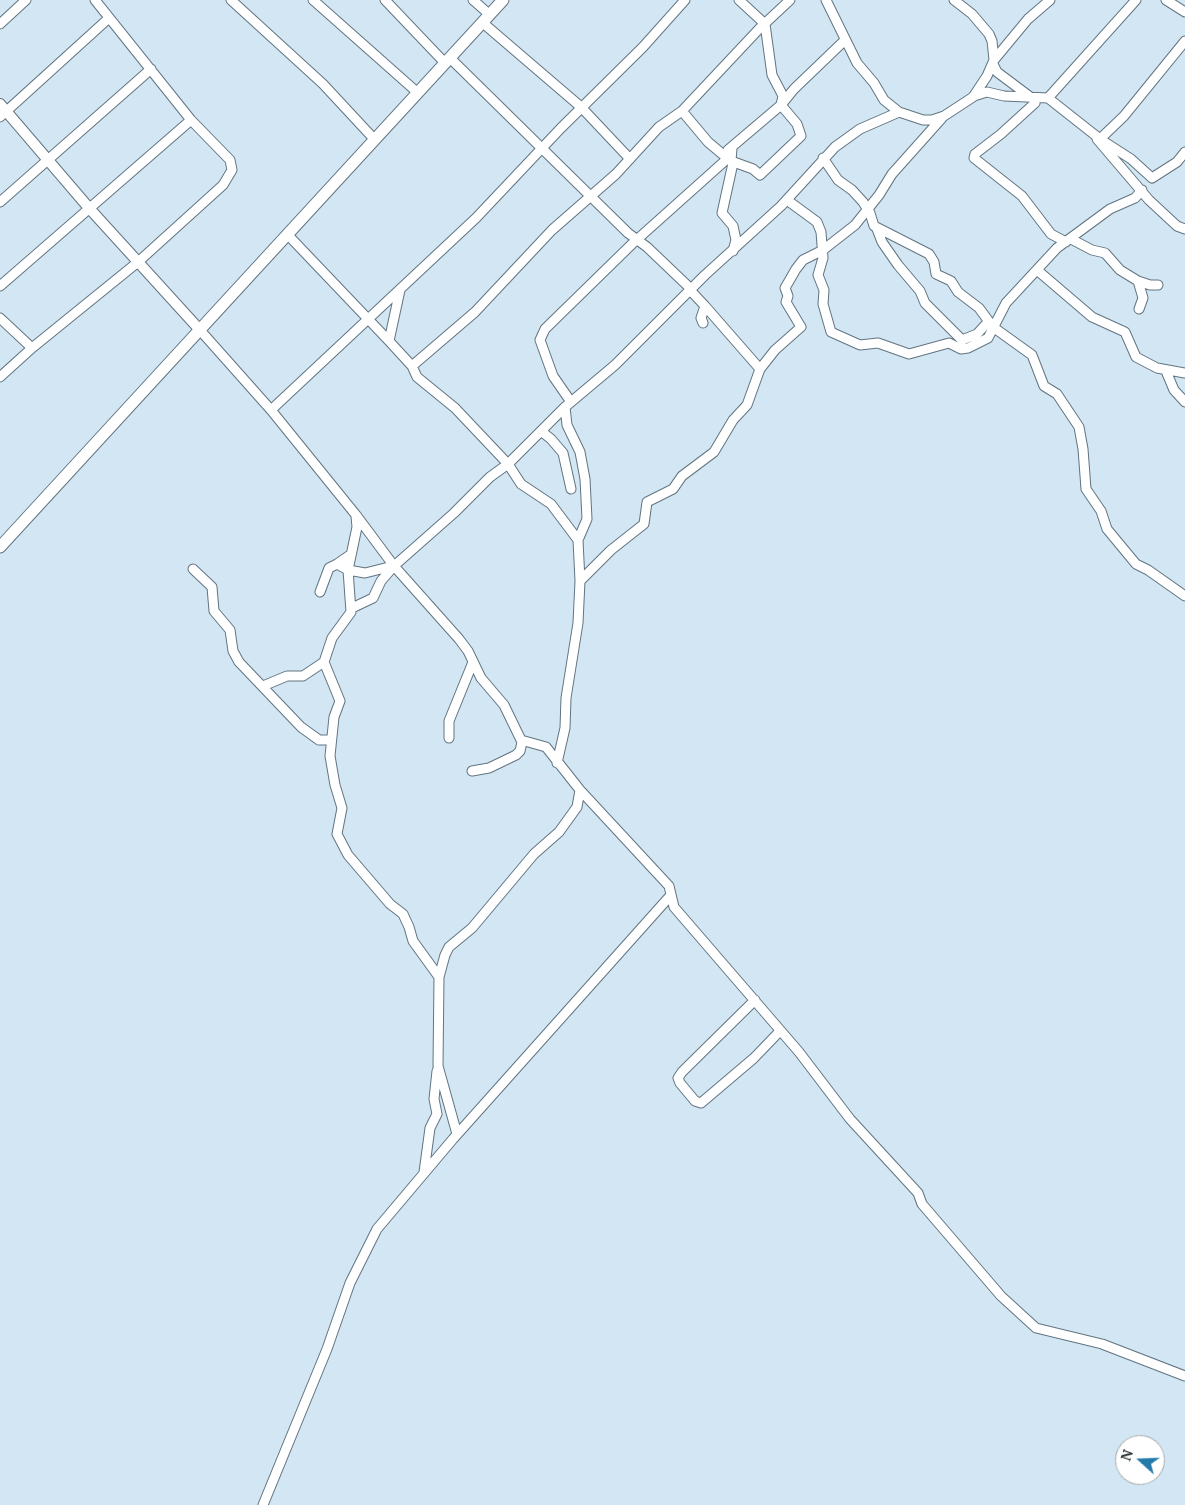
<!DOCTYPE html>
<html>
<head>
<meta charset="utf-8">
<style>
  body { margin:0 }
  #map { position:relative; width:1185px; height:1505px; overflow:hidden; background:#d2e6f4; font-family:"PT Serif",serif }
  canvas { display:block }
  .north { position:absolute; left:1115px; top:1435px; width:50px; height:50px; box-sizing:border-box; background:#fff; border:1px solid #a6a9ab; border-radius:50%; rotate:290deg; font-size:14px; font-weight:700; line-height:20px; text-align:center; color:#20282d }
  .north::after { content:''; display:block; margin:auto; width:18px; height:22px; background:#247baa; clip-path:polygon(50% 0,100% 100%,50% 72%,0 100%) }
</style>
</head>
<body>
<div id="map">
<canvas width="1185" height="1505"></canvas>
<div class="north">N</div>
</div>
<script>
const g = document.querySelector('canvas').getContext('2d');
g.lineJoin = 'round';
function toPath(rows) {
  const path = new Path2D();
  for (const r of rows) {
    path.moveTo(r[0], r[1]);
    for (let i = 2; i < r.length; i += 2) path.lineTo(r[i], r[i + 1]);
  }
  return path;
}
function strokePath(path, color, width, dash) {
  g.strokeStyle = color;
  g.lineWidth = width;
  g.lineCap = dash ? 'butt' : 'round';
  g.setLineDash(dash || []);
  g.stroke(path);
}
const minor = toPath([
  [231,0,323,84,375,140],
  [313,0,418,93],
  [385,0,445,63],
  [473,0,490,15],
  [826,0,857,63,874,83,884,100,899,112],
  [954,0,972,14,989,34,992,41,994,60],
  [1166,0,1185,12],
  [483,23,581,107,630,159],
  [0,24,26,0],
  [450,58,628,233,647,247,691,289],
  [993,64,997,72,1033,99,1035,103,1001,134,975,154,974,158,1022,196,1051,234,1066,242],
  [974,96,987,92,1004,96,1048,98,1100,139,1131,159,1152,178,1177,162,1185,152],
  [1048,98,1136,0],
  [682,111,708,142,733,163,722,213,733,226,736,240,733,251],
  [0,117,109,18],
  [1097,139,1149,200,1177,226,1185,229],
  [1100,139,1124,116,1185,41],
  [732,148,731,161,753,169,760,175,801,136,797,124,781,105,783,96,772,75,765,24,739,0],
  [728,150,781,105,794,89,844,41],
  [823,158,838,180,852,190,863,202,870,213,874,226,929,254,934,262,936,274,951,281,958,292,979,308,993,327,1032,355,1044,386,1057,394,1079,427,1083,449,1086,489,1101,511,1107,529,1136,564,1148,570,1185,596],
  [787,200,817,222,821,232,823,258,818,275,824,290,823,304,831,332,860,345,878,343,909,354,949,343,961,349,968,348,988,338,1006,303,1057,248,1110,209,1135,198,1142,190],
  [0,202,151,69],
  [877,229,882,242,898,265,920,291,925,303,962,340,977,334,988,322],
  [287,234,389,341,412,366,417,377,455,408,508,464,521,484,551,504,578,540,580,581,578,623,566,698,565,728,557,763],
  [1071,239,1092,250,1105,253,1120,270,1138,281,1143,298,1139,309],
  [1037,270,1092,317,1125,332,1136,357,1157,368,1185,373],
  [1138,281,1150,285,1158,285],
  [0,286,191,120],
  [690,290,705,306,701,318,703,323],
  [705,306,760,369],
  [0,318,32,348],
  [199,329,271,410,356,515,394,566,459,639,468,651,481,678,504,705,521,740,546,747,580,790,669,886,674,907,799,1052,850,1119,918,1193,922,1204,1001,1296,1036,1328,1102,1344,1185,1376],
  [389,341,400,290],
  [412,366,475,312,552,230,616,174,659,127,682,111,759,29,790,0],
  [1166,371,1174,390,1185,402],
  [0,377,32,348,138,262,223,185,232,170,230,160,191,120,95,0],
  [571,402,553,376,540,340,545,329,632,244,727,159],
  [565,407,567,425,580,452,585,479,587,519,578,540],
  [271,410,476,218,561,128,643,47,685,0],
  [541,431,551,439,563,453,571,489],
  [356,516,357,527,348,570,351,612,332,638,324,662,340,701,334,717,330,756,335,785,342,808,337,834,348,855,390,904,403,914,409,927,413,941,439,977],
  [350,555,337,564,348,570,365,573,393,566],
  [193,569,212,587,214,611,230,630,233,651,239,662,301,727,319,740,331,740],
  [580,581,611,550,644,524,647,502,673,489,682,476,714,452,733,420,747,405,760,369,775,350,801,327,786,302,788,296,785,288,796,269,803,260,823,250,855,225,879,195,892,174,942,118],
  [320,592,329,568,337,564],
  [352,608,373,598,381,581,394,566,454,513,490,477,508,464,565,407,615,365,705,275,781,206,835,147,860,129,899,112,923,120,932,120,944,116,973,97,987,76,994,60,1028,19,1050,0],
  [263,686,287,676,303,676,324,662],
  [449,738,449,721,473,662],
  [472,771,489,768,516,755,520,751,522,742],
  [755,1000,682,1072,678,1078,680,1083,695,1101,701,1103,754,1058,780,1031],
  [457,1134,438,1066,439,977,445,955,449,947,472,928,534,854,559,832,577,807,580,790],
  [424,1172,430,1128,437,1114,434,1099,437,1071],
  [263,1505,327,1349,350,1283,377,1229,453,1139,671,895]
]);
const tertiary = toPath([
  [0,104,89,208,199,329]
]);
const secondary = toPath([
  [0,547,503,0]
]);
strokePath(minor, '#627480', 11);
strokePath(tertiary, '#627480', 12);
strokePath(secondary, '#627480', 13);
strokePath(minor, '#fff', 9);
strokePath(tertiary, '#fff', 10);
strokePath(secondary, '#fff', 11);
</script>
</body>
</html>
